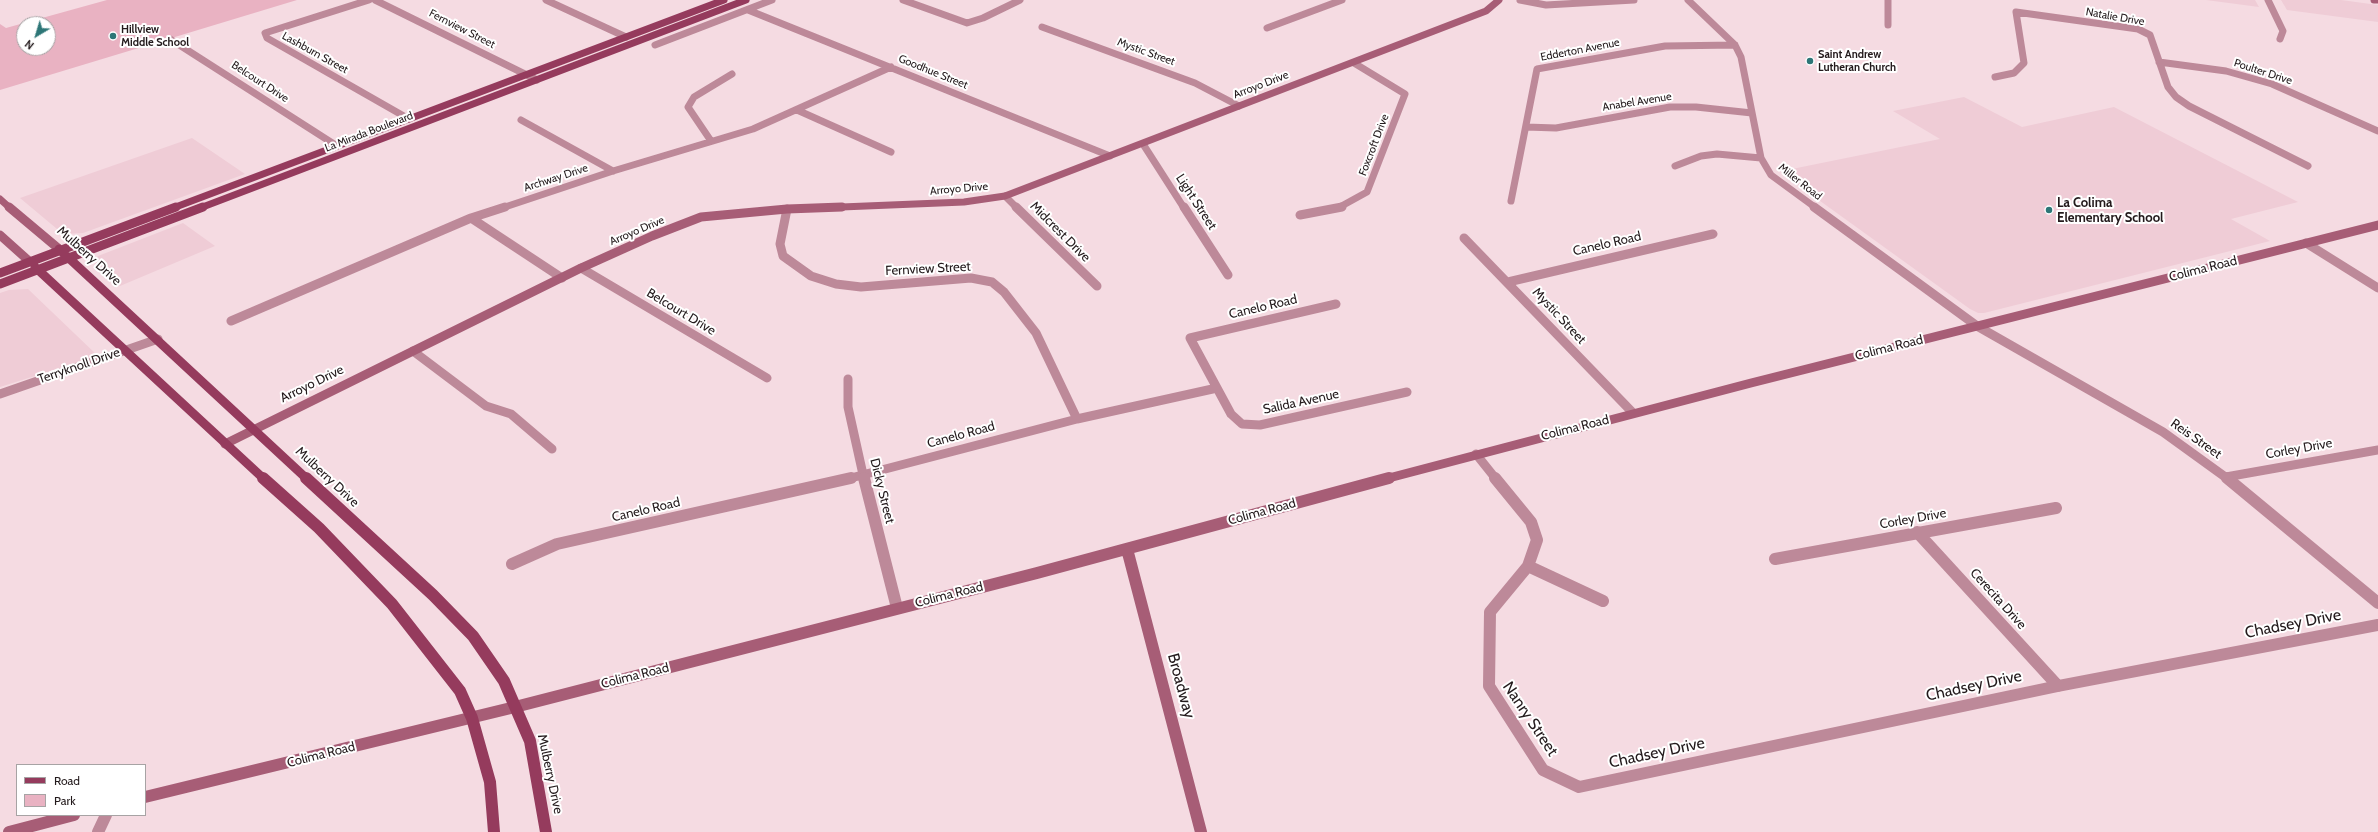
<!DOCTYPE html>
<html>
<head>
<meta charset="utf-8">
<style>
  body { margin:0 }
  #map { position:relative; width:2378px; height:832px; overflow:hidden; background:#f5dbe2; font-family:Cabin,sans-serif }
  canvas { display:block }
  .legend { position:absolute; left:16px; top:764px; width:130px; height:52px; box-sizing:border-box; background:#fff; border:1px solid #a7a3a4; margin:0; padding:5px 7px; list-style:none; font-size:12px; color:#231a1c }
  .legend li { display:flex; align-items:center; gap:8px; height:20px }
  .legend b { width:20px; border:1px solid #a7a3a4 }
  .north { position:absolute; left:16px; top:16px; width:40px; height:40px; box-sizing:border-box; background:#fff; border:1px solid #a7a3a4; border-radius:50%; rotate:218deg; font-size:11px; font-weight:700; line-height:16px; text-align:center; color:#231a1c }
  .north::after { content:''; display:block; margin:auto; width:14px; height:18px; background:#2d7677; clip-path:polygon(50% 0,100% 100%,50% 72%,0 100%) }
</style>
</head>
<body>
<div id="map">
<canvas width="2378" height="832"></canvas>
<ul class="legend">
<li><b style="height:5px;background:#953b5d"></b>Road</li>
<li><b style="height:11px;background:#e9b2c2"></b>Park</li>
</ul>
<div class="north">N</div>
</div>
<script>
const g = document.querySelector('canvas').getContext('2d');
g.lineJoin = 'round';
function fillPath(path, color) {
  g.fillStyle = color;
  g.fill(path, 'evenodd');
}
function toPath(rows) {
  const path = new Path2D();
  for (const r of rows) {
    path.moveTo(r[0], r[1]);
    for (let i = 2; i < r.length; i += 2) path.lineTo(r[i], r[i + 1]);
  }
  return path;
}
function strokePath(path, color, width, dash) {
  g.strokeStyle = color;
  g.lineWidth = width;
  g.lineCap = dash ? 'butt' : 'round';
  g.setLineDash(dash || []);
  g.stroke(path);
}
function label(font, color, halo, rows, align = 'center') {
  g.font = font + ' Cabin,sans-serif';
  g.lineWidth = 4;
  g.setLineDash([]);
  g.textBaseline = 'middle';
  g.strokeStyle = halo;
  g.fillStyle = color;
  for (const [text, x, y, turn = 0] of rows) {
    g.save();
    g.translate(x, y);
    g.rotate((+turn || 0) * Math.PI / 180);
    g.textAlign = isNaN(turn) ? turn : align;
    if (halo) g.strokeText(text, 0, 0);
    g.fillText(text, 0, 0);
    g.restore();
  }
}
fillPath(toPath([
  [2206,0,2255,0,2259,7],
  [2281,0,2341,0,2378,5,2378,22,2287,10],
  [1964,97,2022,127,2114,107,2298,202,2231,219,2270,241,1984,313,1978,313,1970,309,1798,185,1782,171,1940,139,1893,111],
  [192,138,245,174,83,233,63,234,20,198],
  [183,223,215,246,120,286,93,262,98,256],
  [28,289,98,356,0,387,0,293,9,290]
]), '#efccd6');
fillPath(toPath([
  [107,0,297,0,0,90,0,24,6,28],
  [24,24,48,24,48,48,24,48]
]), '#e9b2c2');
strokePath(toPath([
  [369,0,265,33,267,38,409,119],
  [375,0,537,80],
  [546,0,626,37],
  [903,0,967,23,983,18,1020,0],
  [1520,0,1546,5,1634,0],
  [1688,0,1735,45,1741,57,1761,158,1771,175,1816,208],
  [1888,0,1888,25],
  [2268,0,2283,31,2280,39],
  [748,10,1110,156],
  [1042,27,1195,83,1239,106],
  [1267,28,1342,0],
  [170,39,337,146],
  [655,45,772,0],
  [2159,62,2226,71,2272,84,2378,131],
  [1995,77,2014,73,2024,63,2016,12,2138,29,2150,35,2168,87,2176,97,2189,106,2308,166],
  [797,110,891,152],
  [521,120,613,171],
  [1526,127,1556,128,1670,107,1696,107,1752,113],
  [711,141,688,107,694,97,732,74],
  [1143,144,1184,208],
  [1675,166,1701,156,1717,154,1761,158],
  [1005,196,1017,208],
  [1511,201,1537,69,1665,46,1735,45],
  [502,208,613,171,753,129,891,67],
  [1338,208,1367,192,1405,94,1354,63]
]), '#bd8999', 7);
strokePath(toPath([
  [1016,207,1097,286],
  [1184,207,1228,275],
  [1814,207,1977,326,2163,432,2228,479],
  [787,209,780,244,783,256,811,276,836,284,861,287,971,278,992,282,1004,292,1036,333,1077,419],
  [1300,215,1342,207],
  [471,218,562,278],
  [1464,238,1633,413],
  [2306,243,2378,288],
  [581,268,767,378],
  [1508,282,1713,234],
  [1336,304,1190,338,1231,414,1242,424,1260,425,1407,392],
  [231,321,471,218,505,207],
  [413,351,486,406,511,414,552,449],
  [848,379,848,407,864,479],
  [0,394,158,339],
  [1476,454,1496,479],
  [2226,477,2378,450],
  [847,479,1077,419,1217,388]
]), '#bd8999', 9);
strokePath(toPath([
  [864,478,897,608],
  [1495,478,1531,522,1537,540,1528,566,1490,612,1489,686,1543,770,1579,787,2058,686,2378,625],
  [2227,478,2378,603],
  [1917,532,2058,686],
  [1775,559,2056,508],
  [512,564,557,544,851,478],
  [1528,566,1603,601],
  [98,832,106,815]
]), '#bd8999', 12);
strokePath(toPath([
  [2374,0,2378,0],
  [0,199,10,208],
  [817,208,964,202,1005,196,1486,11,1499,0]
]), '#a75d76', 7);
strokePath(toPath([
  [9,207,59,249],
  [0,235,29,261],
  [225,444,581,268,652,236,701,217,787,209,842,207],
  [1385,479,1751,383,2378,225]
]), '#a75d76', 9);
strokePath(toPath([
  [1127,549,1201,832],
  [145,797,515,707,1037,573,1389,478],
  [9,832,74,815]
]), '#a75d76', 12);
strokePath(toPath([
  [173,208,724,0],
  [200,208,746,0]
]), '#953b5d', 7);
strokePath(toPath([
  [59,249,307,479],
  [35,267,264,479],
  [0,273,176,207],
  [0,284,203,207]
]), '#953b5d', 9);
strokePath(toPath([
  [263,478,319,528,392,604,460,691,472,718,490,782,494,832],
  [306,478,433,595,473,636,504,681,530,741,546,832]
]), '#953b5d', 12);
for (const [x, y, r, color] of [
  [113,36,4,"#2d7677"],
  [1810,61,4,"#2d7677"],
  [2049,210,4,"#2d7677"]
]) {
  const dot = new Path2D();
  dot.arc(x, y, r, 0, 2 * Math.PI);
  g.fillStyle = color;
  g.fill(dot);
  strokePath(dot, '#fff', 1.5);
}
label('11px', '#231a1c', '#fff', [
  ["Natalie Drive",2115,17,10],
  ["Fernview Street",462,29,27],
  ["Edderton Avenue",1580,50,-11],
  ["Mystic Street",1146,52,20],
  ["Lashburn Street",315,53,29],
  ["Goodhue Street",933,72,22],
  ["Poulter Drive",2263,72,18],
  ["Belcourt Drive",260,82,33],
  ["Arroyo Drive",1261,85,-21],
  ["Anabel Avenue",1637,102,-9],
  ["La Mirada Boulevard",369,132,-21],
  ["Foxcroft Drive",1374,145,-69],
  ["Archway Drive",556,178,-18],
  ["Miller Road",1800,182,38],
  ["Arroyo Drive",959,189,-5],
  ["Arroyo Drive",637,231,-23]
]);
label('bold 11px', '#231a1c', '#fff', [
  ["Hillview",121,30],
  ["Middle School",121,43],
  ["Saint Andrew",1818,55],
  ["Lutheran Church",1818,68]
], 'left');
label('13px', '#231a1c', '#fff', [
  ["Light Street",1196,202,57],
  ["Midcrest Drive",1060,232,45],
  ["Canelo Road",1607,244,-13],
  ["Mulberry Drive",89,256,42],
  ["Fernview Street",928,269,-3],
  ["Colima Road",2203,269,-14],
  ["Canelo Road",1263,307,-13],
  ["Belcourt Drive",681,312,31],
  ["Mystic Street",1559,316,47],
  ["Colima Road",1889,348,-14],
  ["Terryknoll Drive",79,366,-19],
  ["Arroyo Drive",312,384,-26],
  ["Salida Avenue",1301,402,-12],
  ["Colima Road",1575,428,-14],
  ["Canelo Road",961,435,-15],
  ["Reis Street",2196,439,35],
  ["Corley Drive",2299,449,-10],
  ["Mulberry Drive",327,477,43],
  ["Dicky Street",882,491,76],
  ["Canelo Road",646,510,-13],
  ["Colima Road",1262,512,-15],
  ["Corley Drive",1913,519,-10],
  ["Colima Road",949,595,-14],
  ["Cerecita Drive",1998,599,48],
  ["Colima Road",635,676,-14],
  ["Colima Road",321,755,-14],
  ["Mulberry Drive",550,774,78]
]);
label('bold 13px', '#231a1c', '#fff', [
  ["La Colima",2057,203],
  ["Elementary School",2057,218]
], 'left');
label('16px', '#231a1c', '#fff', [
  ["Chadsey Drive",2293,624,-11],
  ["Broadway",1181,686,75],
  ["Chadsey Drive",1974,686,-12],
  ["Nanry Street",1530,719,56],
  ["Chadsey Drive",1657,753,-12]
]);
</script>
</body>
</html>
